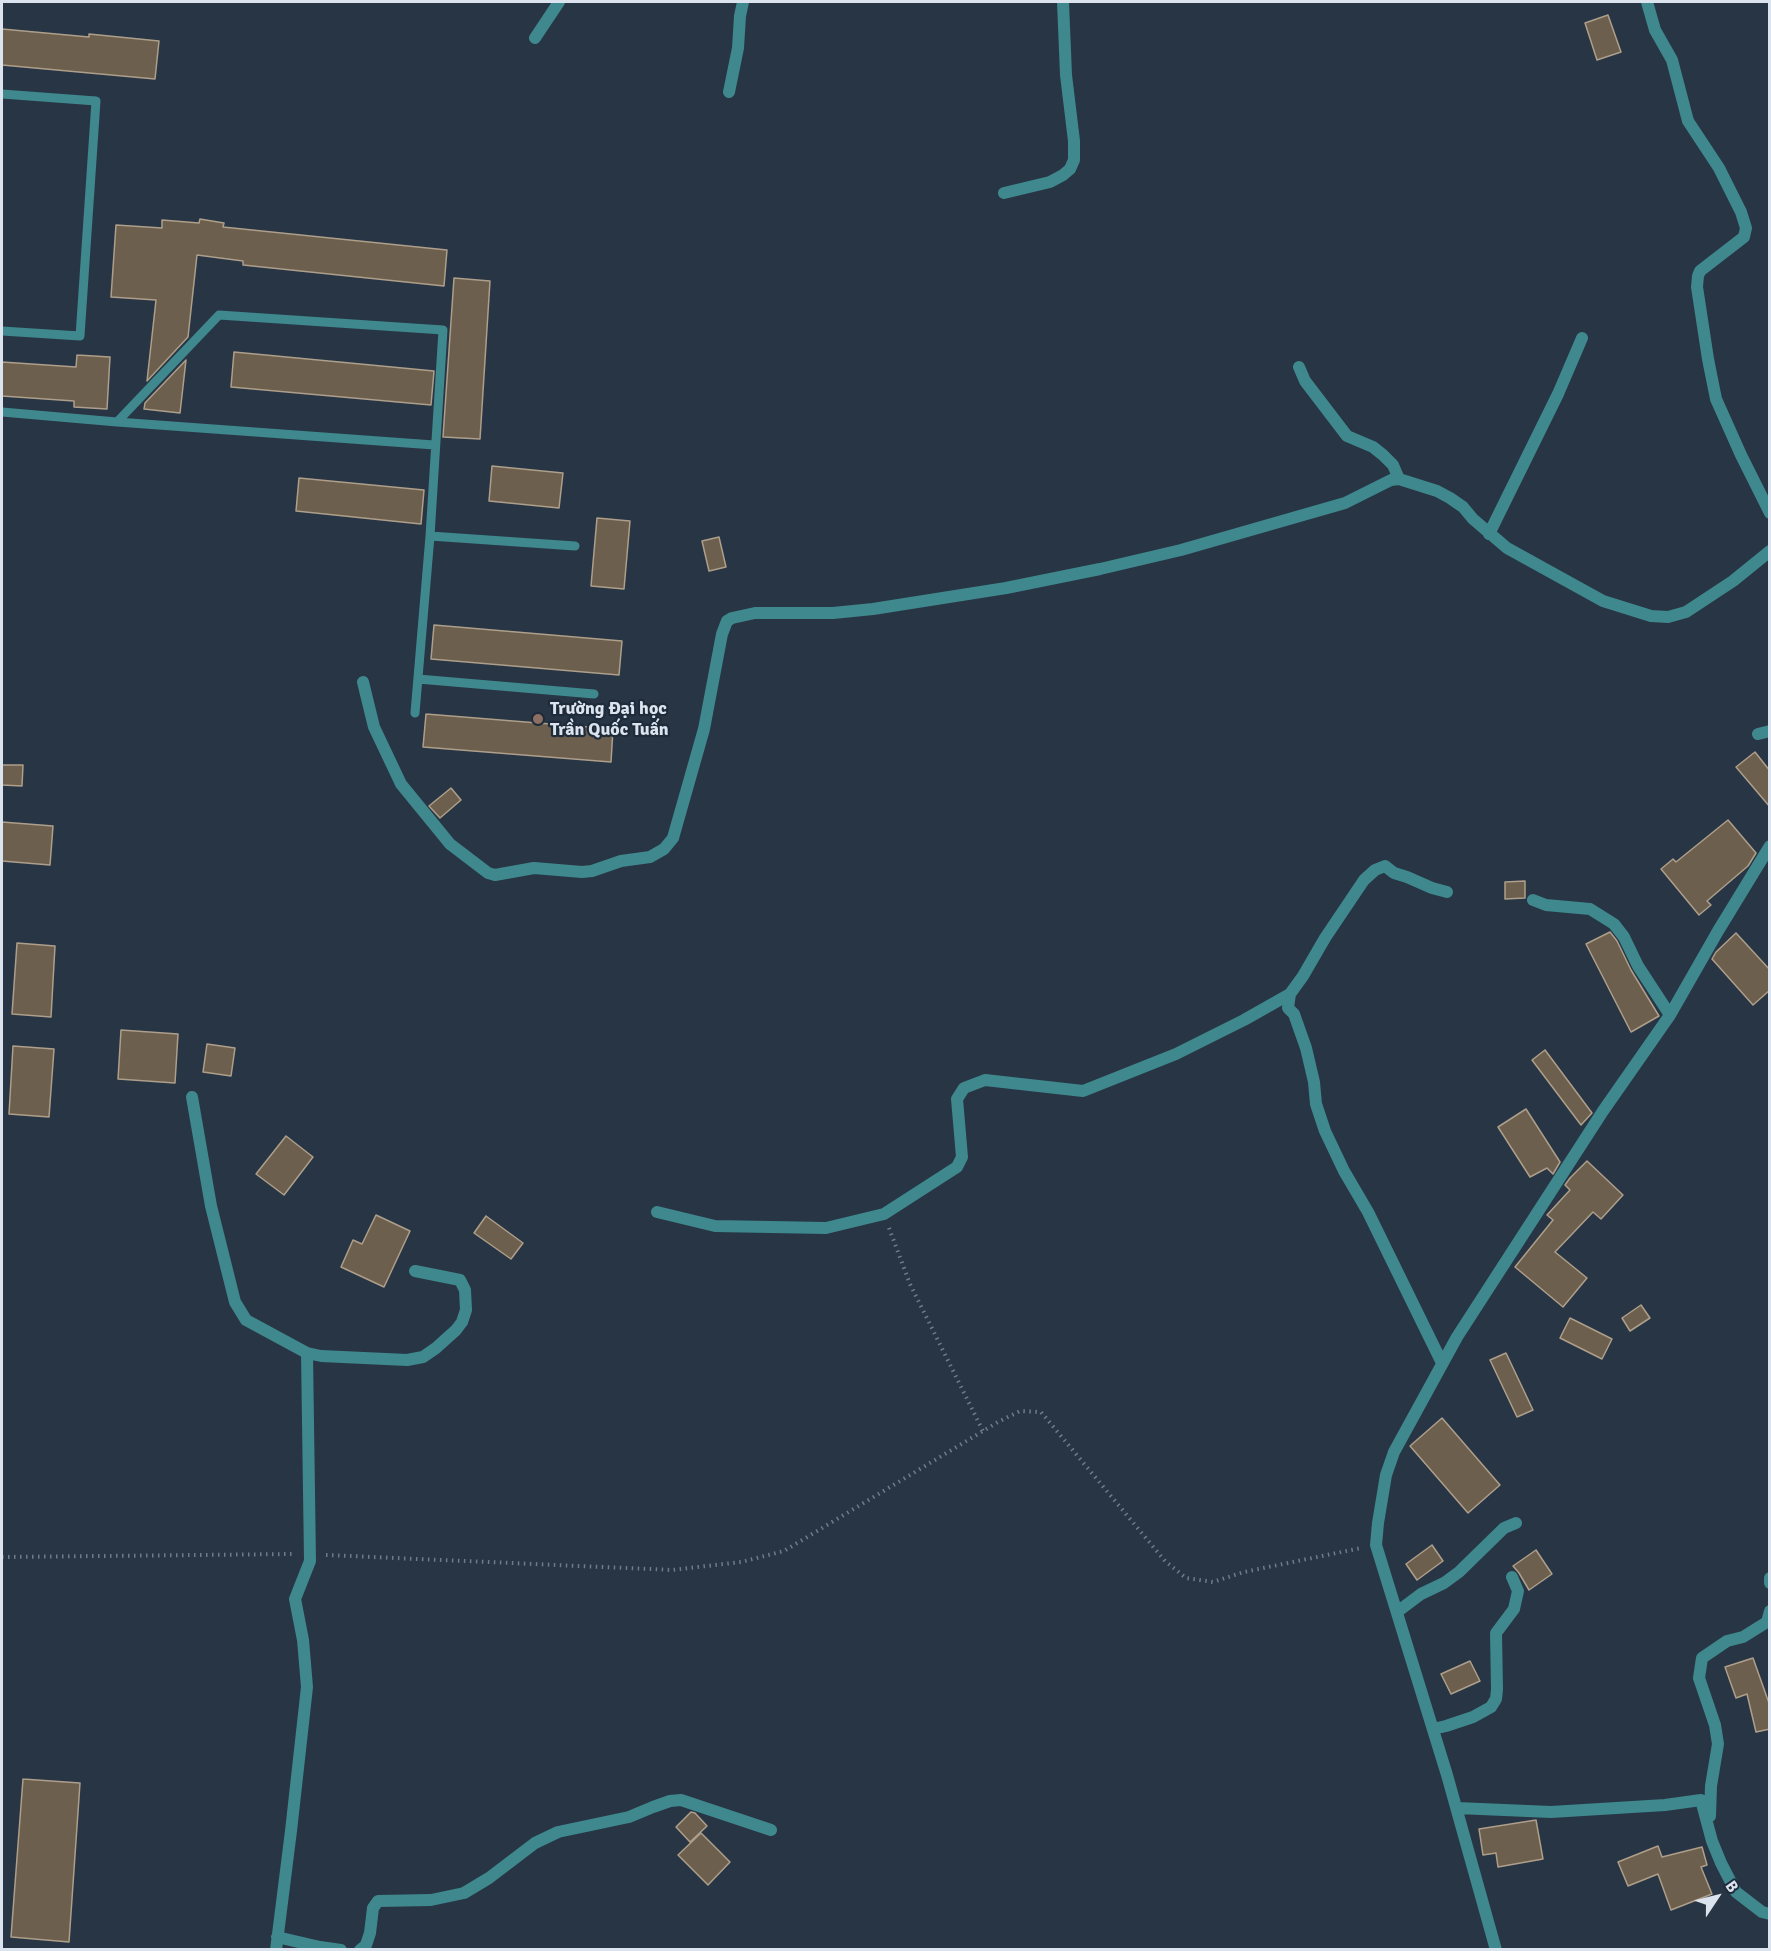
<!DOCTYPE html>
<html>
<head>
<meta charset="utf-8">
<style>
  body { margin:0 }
  #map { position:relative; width:1771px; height:1951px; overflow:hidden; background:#283544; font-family:Signika,sans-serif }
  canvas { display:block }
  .frame { position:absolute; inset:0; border:3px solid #dbe4ee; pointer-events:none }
  .north { position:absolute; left:1687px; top:1867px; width:60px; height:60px; -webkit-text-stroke:4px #1e2b3a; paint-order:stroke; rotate:55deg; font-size:16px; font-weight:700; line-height:24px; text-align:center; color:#dbe4ee }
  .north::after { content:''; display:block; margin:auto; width:21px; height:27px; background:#dbe4ee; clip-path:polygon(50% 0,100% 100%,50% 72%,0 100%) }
</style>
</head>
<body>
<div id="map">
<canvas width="1771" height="1951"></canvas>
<div class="frame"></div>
<div class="north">B</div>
</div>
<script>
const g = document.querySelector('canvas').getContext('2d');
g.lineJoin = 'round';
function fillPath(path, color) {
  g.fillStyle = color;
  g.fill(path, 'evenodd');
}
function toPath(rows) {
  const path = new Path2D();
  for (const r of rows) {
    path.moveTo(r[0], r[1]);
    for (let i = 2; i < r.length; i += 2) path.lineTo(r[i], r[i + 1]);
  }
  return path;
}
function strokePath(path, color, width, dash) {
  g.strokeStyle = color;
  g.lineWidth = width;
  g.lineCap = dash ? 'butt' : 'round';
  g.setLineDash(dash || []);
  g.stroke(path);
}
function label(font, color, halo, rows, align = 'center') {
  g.font = font + ' Signika,sans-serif';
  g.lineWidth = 4.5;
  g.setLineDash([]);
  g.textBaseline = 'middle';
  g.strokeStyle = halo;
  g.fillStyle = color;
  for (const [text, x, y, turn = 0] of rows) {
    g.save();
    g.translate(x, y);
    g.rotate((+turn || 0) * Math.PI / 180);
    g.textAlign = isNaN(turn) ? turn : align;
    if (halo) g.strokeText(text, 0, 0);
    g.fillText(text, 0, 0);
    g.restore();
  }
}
const building = toPath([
  [1608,15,1621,52,1597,60,1585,23,1608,15],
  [2,29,89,37,89,34,159,41,155,79,2,65,2,29],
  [200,219,224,223,223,227,447,250,444,286,243,265,243,261,197,255,188,337,147,381,156,300,111,297,116,225,162,228,162,220,199,223,200,219],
  [454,278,490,281,480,439,443,437,454,278],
  [234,352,434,371,431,405,231,387,234,352],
  [77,355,110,357,107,409,74,407,74,401,2,396,2,362,76,367,77,355],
  [186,360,180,413,144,409,145,403,186,360],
  [492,466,563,473,559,508,489,501,492,466],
  [299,478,424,490,421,524,296,511,299,478],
  [597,518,630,521,624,589,591,586,597,518],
  [719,537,726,567,709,571,702,541,719,537],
  [434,625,622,641,619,675,431,659,434,625],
  [426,714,613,729,611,762,423,747,426,714],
  [1755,752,1770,771,1770,807,1736,767,1755,752],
  [2,765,23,765,22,786,2,785,2,765],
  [451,788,461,800,440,818,429,806,451,788],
  [1728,820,1756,853,1748,866,1707,901,1711,905,1699,915,1661,869,1673,859,1676,862,1728,820],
  [2,822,53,826,50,865,2,861,2,822],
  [1525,881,1525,898,1505,899,1505,882,1525,881],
  [1610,932,1617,941,1631,970,1659,1016,1631,1032,1586,944,1610,932],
  [1736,933,1770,970,1770,990,1753,1005,1712,959,1716,952,1736,933],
  [17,943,55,946,51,1017,12,1014,17,943],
  [121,1030,178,1034,175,1083,118,1079,121,1030],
  [207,1044,235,1048,231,1076,203,1072,207,1044],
  [13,1046,54,1049,49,1117,9,1114,13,1046],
  [1545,1050,1592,1113,1581,1125,1532,1060,1545,1050],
  [1526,1109,1560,1162,1553,1174,1547,1168,1530,1177,1498,1127,1526,1109],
  [286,1136,313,1157,284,1195,256,1174,286,1136],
  [1587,1161,1623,1195,1601,1219,1593,1212,1555,1252,1587,1278,1563,1307,1515,1267,1553,1220,1547,1215,1570,1190,1565,1185,1570,1178,1587,1161],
  [376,1215,410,1231,384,1287,341,1267,353,1240,362,1244,376,1215],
  [486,1216,523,1243,511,1259,474,1233,486,1216],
  [1641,1305,1650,1318,1630,1331,1622,1318,1641,1305],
  [1570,1318,1612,1339,1602,1359,1560,1338,1570,1318],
  [1506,1353,1533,1410,1517,1417,1490,1360,1506,1353],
  [1442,1418,1500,1485,1468,1513,1410,1446,1442,1418],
  [1432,1545,1443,1561,1417,1580,1406,1564,1432,1545],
  [1536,1550,1552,1574,1529,1590,1519,1573,1513,1566,1536,1550],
  [1753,1658,1770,1706,1770,1729,1756,1732,1747,1694,1736,1698,1725,1667,1753,1658],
  [1470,1661,1480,1681,1451,1694,1441,1674,1470,1661],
  [23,1779,80,1783,69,1942,11,1937,23,1779],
  [691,1812,695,1813,707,1826,690,1842,676,1827,691,1812],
  [1536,1820,1543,1859,1498,1867,1496,1853,1483,1855,1479,1829,1536,1820],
  [701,1833,730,1862,708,1885,678,1855,701,1833],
  [1658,1846,1662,1857,1702,1847,1707,1865,1701,1867,1712,1894,1671,1910,1658,1874,1628,1886,1618,1862,1658,1846]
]);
fillPath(building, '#6d5f4d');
strokePath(building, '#ae9f8b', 1.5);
strokePath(toPath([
  [889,1228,910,1284,983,1431],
  [326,1555,672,1570,741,1562,784,1551,998,1422,1020,1411,1041,1412,1165,1561,1186,1578,1213,1582,1244,1572,1361,1548],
  [2,1557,294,1554]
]), '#707c89', 4, [1.5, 4.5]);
strokePath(toPath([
  [2,94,96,101,80,336,2,331],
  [2,412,117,422,219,315,443,330,430,536,415,713],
  [117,422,434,445],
  [430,536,575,546],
  [418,679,594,694]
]), '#3e888e', 9);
strokePath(toPath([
  [1647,2,1655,30,1672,60,1688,121,1719,168,1741,212,1746,228,1744,237,1700,271,1698,276,1697,287,1708,359,1716,399,1741,455,1770,513],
  [535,38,559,2],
  [729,92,738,48,740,16,743,2],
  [1004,193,1050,182,1063,175,1070,169,1074,160,1074,141,1066,75,1063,2],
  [1299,367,1305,381,1347,436,1373,447,1383,455,1393,465,1399,479],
  [1489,534,1558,394,1582,338],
  [363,682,374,727,401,784,450,844,488,873,495,875,534,868,582,872,592,871,621,861,650,857,664,849,673,838,704,729,722,634,727,621,732,618,755,613,833,613,873,609,1006,588,1100,569,1181,550,1345,503,1391,480,1399,479,1437,491,1450,498,1463,507,1473,519,1507,548,1603,601,1651,616,1668,617,1686,612,1733,581,1770,551],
  [1758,734,1770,731],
  [1533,900,1546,905,1590,909,1614,924,1624,937,1638,966,1670,1015],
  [192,1097,211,1206,235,1302,246,1320,307,1353,321,1356,407,1360,423,1357,436,1348,456,1330,462,1322,466,1310,465,1290,460,1280,415,1271],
  [657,1212,715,1226,826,1228,884,1214,957,1167,962,1157,957,1099,964,1088,985,1080,1083,1091,1176,1054,1244,1020,1290,994],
  [1442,1363,1368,1212,1344,1171,1325,1131,1316,1104,1314,1082,1306,1048,1294,1014,1288,1008,1290,994,1303,976,1325,938,1364,880,1375,870,1385,866,1394,873,1407,877,1432,888,1447,892],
  [1770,1578,1770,1583],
  [1397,1612,1421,1594,1444,1583,1459,1572,1504,1528,1516,1523],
  [1433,1729,1446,1726,1473,1717,1491,1707,1496,1699,1497,1689,1496,1633,1514,1609,1518,1591,1512,1577],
  [1457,1808,1551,1812,1665,1805,1701,1800,1712,1841,1721,1863,1736,1892,1762,1912,1770,1914],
  [1710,1816,1711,1786,1718,1744,1715,1725,1699,1678,1702,1658,1727,1641,1743,1637,1767,1622,1770,1611],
  [277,1937,320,1947,341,1950],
  [276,1950,291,1831,307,1687,303,1640,295,1599,310,1561,307,1353],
  [360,1950,366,1945,370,1933,373,1908,378,1901,431,1900,464,1893,489,1878,535,1843,558,1832,629,1817,653,1807,670,1801,681,1800,771,1830],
  [1496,1950,1447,1775,1376,1545,1378,1523,1386,1475,1394,1452,1457,1337,1603,1111,1670,1015,1718,931,1770,846]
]), '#3e888e', 12);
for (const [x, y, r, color] of [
  [538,719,6,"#8d6e63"]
]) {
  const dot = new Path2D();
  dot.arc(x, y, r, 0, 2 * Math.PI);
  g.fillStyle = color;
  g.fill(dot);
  strokePath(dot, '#1e2b3a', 2);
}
label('bold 18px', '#dbe4ee', '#1e2b3a', [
  ["Trường Đại học",550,709],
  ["Trần Quốc Tuấn",550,730]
], 'left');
</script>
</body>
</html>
